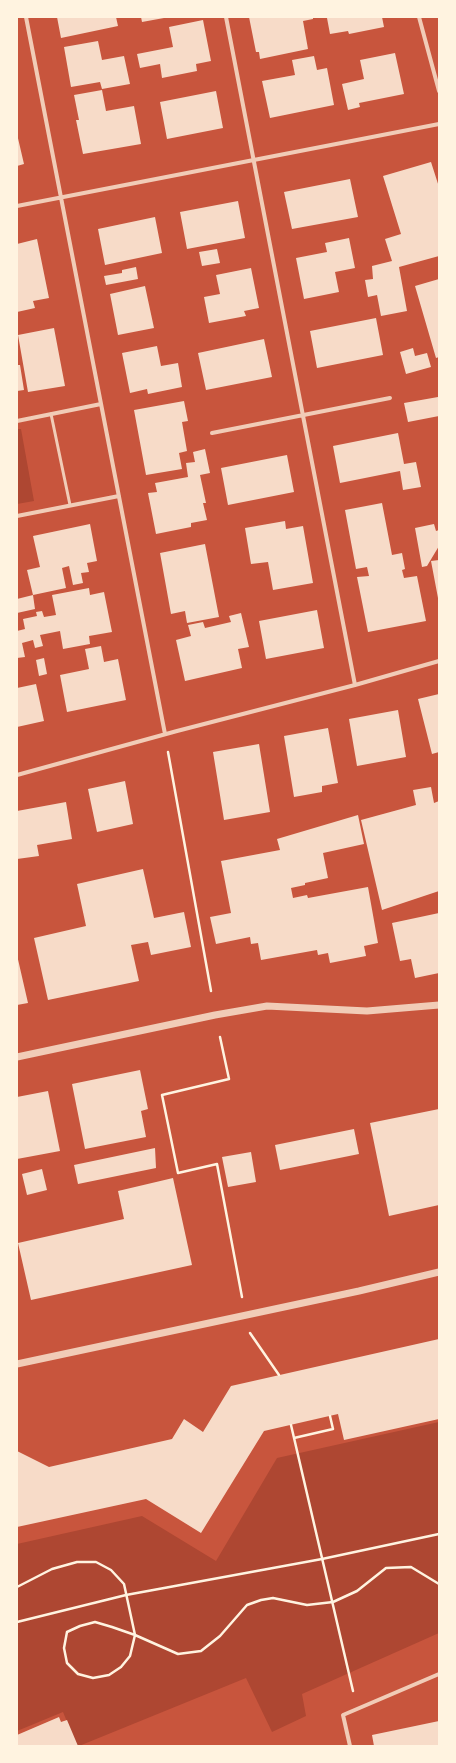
<!DOCTYPE html>
<html>
<head>
<meta charset="utf-8">
<style>
  body { margin:0 }
  #map { position:relative; width:456px; height:1763px; overflow:hidden; background:#c8553d; font-family:Inter,sans-serif }
  canvas { display:block }
  .frame { position:absolute; inset:0; border:18px solid #fff3e0; pointer-events:none }
</style>
</head>
<body>
<div id="map">
<canvas width="456" height="1763"></canvas>
<div class="frame"></div>
</div>
<script>
const g = document.querySelector('canvas').getContext('2d');
g.lineJoin = 'round';
function fillPath(path, color) {
  g.fillStyle = color;
  g.fill(path, 'evenodd');
}
function toPath(rows) {
  const path = new Path2D();
  for (const r of rows) {
    path.moveTo(r[0], r[1]);
    for (let i = 2; i < r.length; i += 2) path.lineTo(r[i], r[i + 1]);
  }
  return path;
}
function strokePath(path, color, width, dash) {
  g.strokeStyle = color;
  g.lineWidth = width;
  g.lineCap = dash ? 'butt' : 'round';
  g.setLineDash(dash || []);
  g.stroke(path);
}
fillPath(toPath([
  [17,429,21,429,34,501,17,504],
  [439,1422,439,1633,302,1694,306,1716,272,1732,246,1678,79,1746,77,1746,63,1712,17,1731,17,1544,142,1516,216,1561,277,1458]
]), '#ae4732');
fillPath(toPath([
  [57,17,116,17,118,26,61,38],
  [141,17,164,17,164,18,142,22],
  [249,17,313,17,313,19,303,21,308,49,260,59,259,52,256,52],
  [334,17,382,17,384,27,349,34,348,31,330,34,327,18],
  [203,20,211,61,196,64,197,71,162,78,160,64,140,68,137,54,173,47,169,27],
  [98,41,102,60,124,56,130,84,102,89,100,82,71,87,64,47],
  [395,53,404,94,359,103,360,107,348,110,342,84,364,79,360,60],
  [314,56,317,70,327,68,334,105,270,118,262,81,295,75,292,60],
  [102,90,106,111,134,106,141,144,83,154,76,120,79,120,74,95],
  [216,91,223,128,167,139,160,102],
  [17,134,24,164,17,166],
  [431,162,439,187,439,256,399,267,407,311,381,316,377,295,368,297,365,280,373,279,372,266,392,261,385,239,401,234,383,176],
  [350,179,358,217,292,229,284,192],
  [238,201,245,238,187,249,180,212],
  [155,217,162,253,105,265,98,229],
  [349,238,355,268,335,272,339,292,304,299,296,258,327,252,325,243],
  [37,239,49,298,33,301,35,308,17,312,17,244],
  [217,249,220,263,202,266,199,252],
  [136,267,138,279,106,285,104,276,122,273,122,270],
  [251,268,259,308,244,311,246,316,209,323,204,297,220,294,216,275],
  [439,279,439,357,436,358,415,286],
  [145,286,154,328,118,335,110,294],
  [376,318,383,355,317,368,310,331],
  [54,328,65,386,28,392,18,335],
  [264,339,272,377,206,390,198,353],
  [157,346,161,366,178,363,182,387,148,394,147,389,130,393,122,353],
  [413,348,415,356,427,353,431,367,406,374,400,352],
  [17,365,20,365,24,390,17,391],
  [438,397,439,416,408,422,404,403],
  [184,401,188,421,182,422,187,451,179,453,182,469,146,475,134,410],
  [398,433,404,464,416,462,421,487,403,490,400,471,340,483,333,446],
  [205,449,210,473,200,475,206,503,203,503,207,520,191,523,191,527,156,534,148,493,157,492,155,483,188,477,186,463,195,462,193,452],
  [287,455,294,492,228,505,221,468],
  [382,503,392,555,402,553,405,569,402,570,404,578,417,576,426,621,368,632,357,577,369,576,367,567,356,569,345,510],
  [285,521,286,529,303,526,313,583,273,590,268,562,251,564,245,528],
  [90,524,97,561,87,563,89,572,81,573,83,583,73,585,69,566,62,568,66,588,33,595,35,609,17,613,17,599,33,595,27,570,40,567,33,536],
  [434,524,436,531,439,530,439,546,427,566,422,567,415,528],
  [205,544,219,617,187,623,185,611,171,614,160,553],
  [439,560,439,598,438,598,431,561],
  [89,588,90,595,104,592,112,632,89,636,90,644,63,649,60,631,40,635,43,646,35,648,33,640,22,643,25,657,17,658,17,631,25,629,23,619,37,616,36,612,42,611,44,617,56,615,52,595],
  [317,610,324,648,266,659,259,621],
  [241,613,249,647,238,649,242,668,185,681,176,640,191,636,188,625,203,622,205,628,231,622,229,616],
  [101,646,104,662,118,659,126,700,67,712,60,675,89,669,85,649],
  [44,658,47,674,39,676,36,660],
  [36,684,44,721,17,727,17,688],
  [439,694,439,752,432,754,418,699],
  [398,710,406,757,357,766,349,719],
  [328,728,338,783,322,786,322,792,294,797,284,736],
  [259,744,270,812,224,820,213,752],
  [125,781,133,824,97,832,88,789],
  [431,787,434,803,439,801,439,891,382,910,361,820,416,805,413,790],
  [66,802,72,839,37,845,39,856,17,859,17,811],
  [358,815,364,844,323,853,328,878,305,883,305,885,291,888,293,898,307,895,308,898,368,887,378,943,364,946,366,956,330,963,328,953,318,955,317,950,261,960,258,943,251,944,250,937,216,944,210,917,231,913,221,861,280,850,277,839],
  [143,869,154,918,184,912,191,947,151,955,148,942,131,945,139,981,48,1000,34,938,86,926,77,884],
  [439,913,439,973,415,978,411,959,400,961,392,923],
  [17,955,28,1003,17,1005],
  [140,1070,148,1109,141,1111,146,1137,85,1149,72,1084],
  [48,1091,60,1151,17,1159,17,1097],
  [439,1109,439,1205,389,1216,370,1123],
  [354,1129,359,1154,280,1170,275,1145],
  [155,1148,156,1168,78,1184,74,1165],
  [251,1152,256,1182,228,1187,222,1157],
  [42,1169,47,1190,27,1195,22,1174],
  [173,1178,192,1265,31,1300,18,1243,124,1219,118,1191],
  [439,1339,439,1419,344,1440,338,1414,264,1431,201,1533,146,1499,17,1527,17,1451,49,1467,172,1439,184,1419,203,1432,231,1386],
  [59,1717,61,1722,67,1720,78,1746,17,1746,17,1735],
  [439,1721,439,1746,374,1746,372,1735]
]), '#f7dbc8');
strokePath(toPath([
  [168,752,211,991],
  [220,1037,229,1079,162,1095,178,1173,217,1164,242,1297],
  [250,1333,279,1375],
  [291,1425,353,1691],
  [294,1438,333,1429,330,1416],
  [17,1587,52,1569,77,1562,96,1562,111,1570,124,1584,135,1635,130,1656,121,1667,109,1675,93,1678,78,1674,67,1663,64,1648,67,1632,80,1626,95,1622,112,1627,135,1635,178,1654,201,1651,220,1636,247,1605,261,1600,273,1598,307,1605,333,1602,357,1591,386,1568,411,1567,439,1584],
  [17,1622,126,1595,322,1559,439,1534]
]), '#fff3e0', 2.5);
strokePath(toPath([
  [51,414,70,505]
]), '#f1ccb7', 3);
strokePath(toPath([
  [26,17,165,734],
  [226,17,355,685],
  [419,17,439,91],
  [17,206,439,124],
  [17,421,101,404],
  [212,433,390,398],
  [17,516,119,496],
  [17,775,177,731,355,685,439,661],
  [350,1746,343,1715,439,1674]
]), '#f1ccb7', 4);
strokePath(toPath([
  [17,1057,215,1015,267,1006,367,1011,439,1005],
  [17,1364,359,1291,439,1272]
]), '#f1ccb7', 7);
</script>
</body>
</html>
